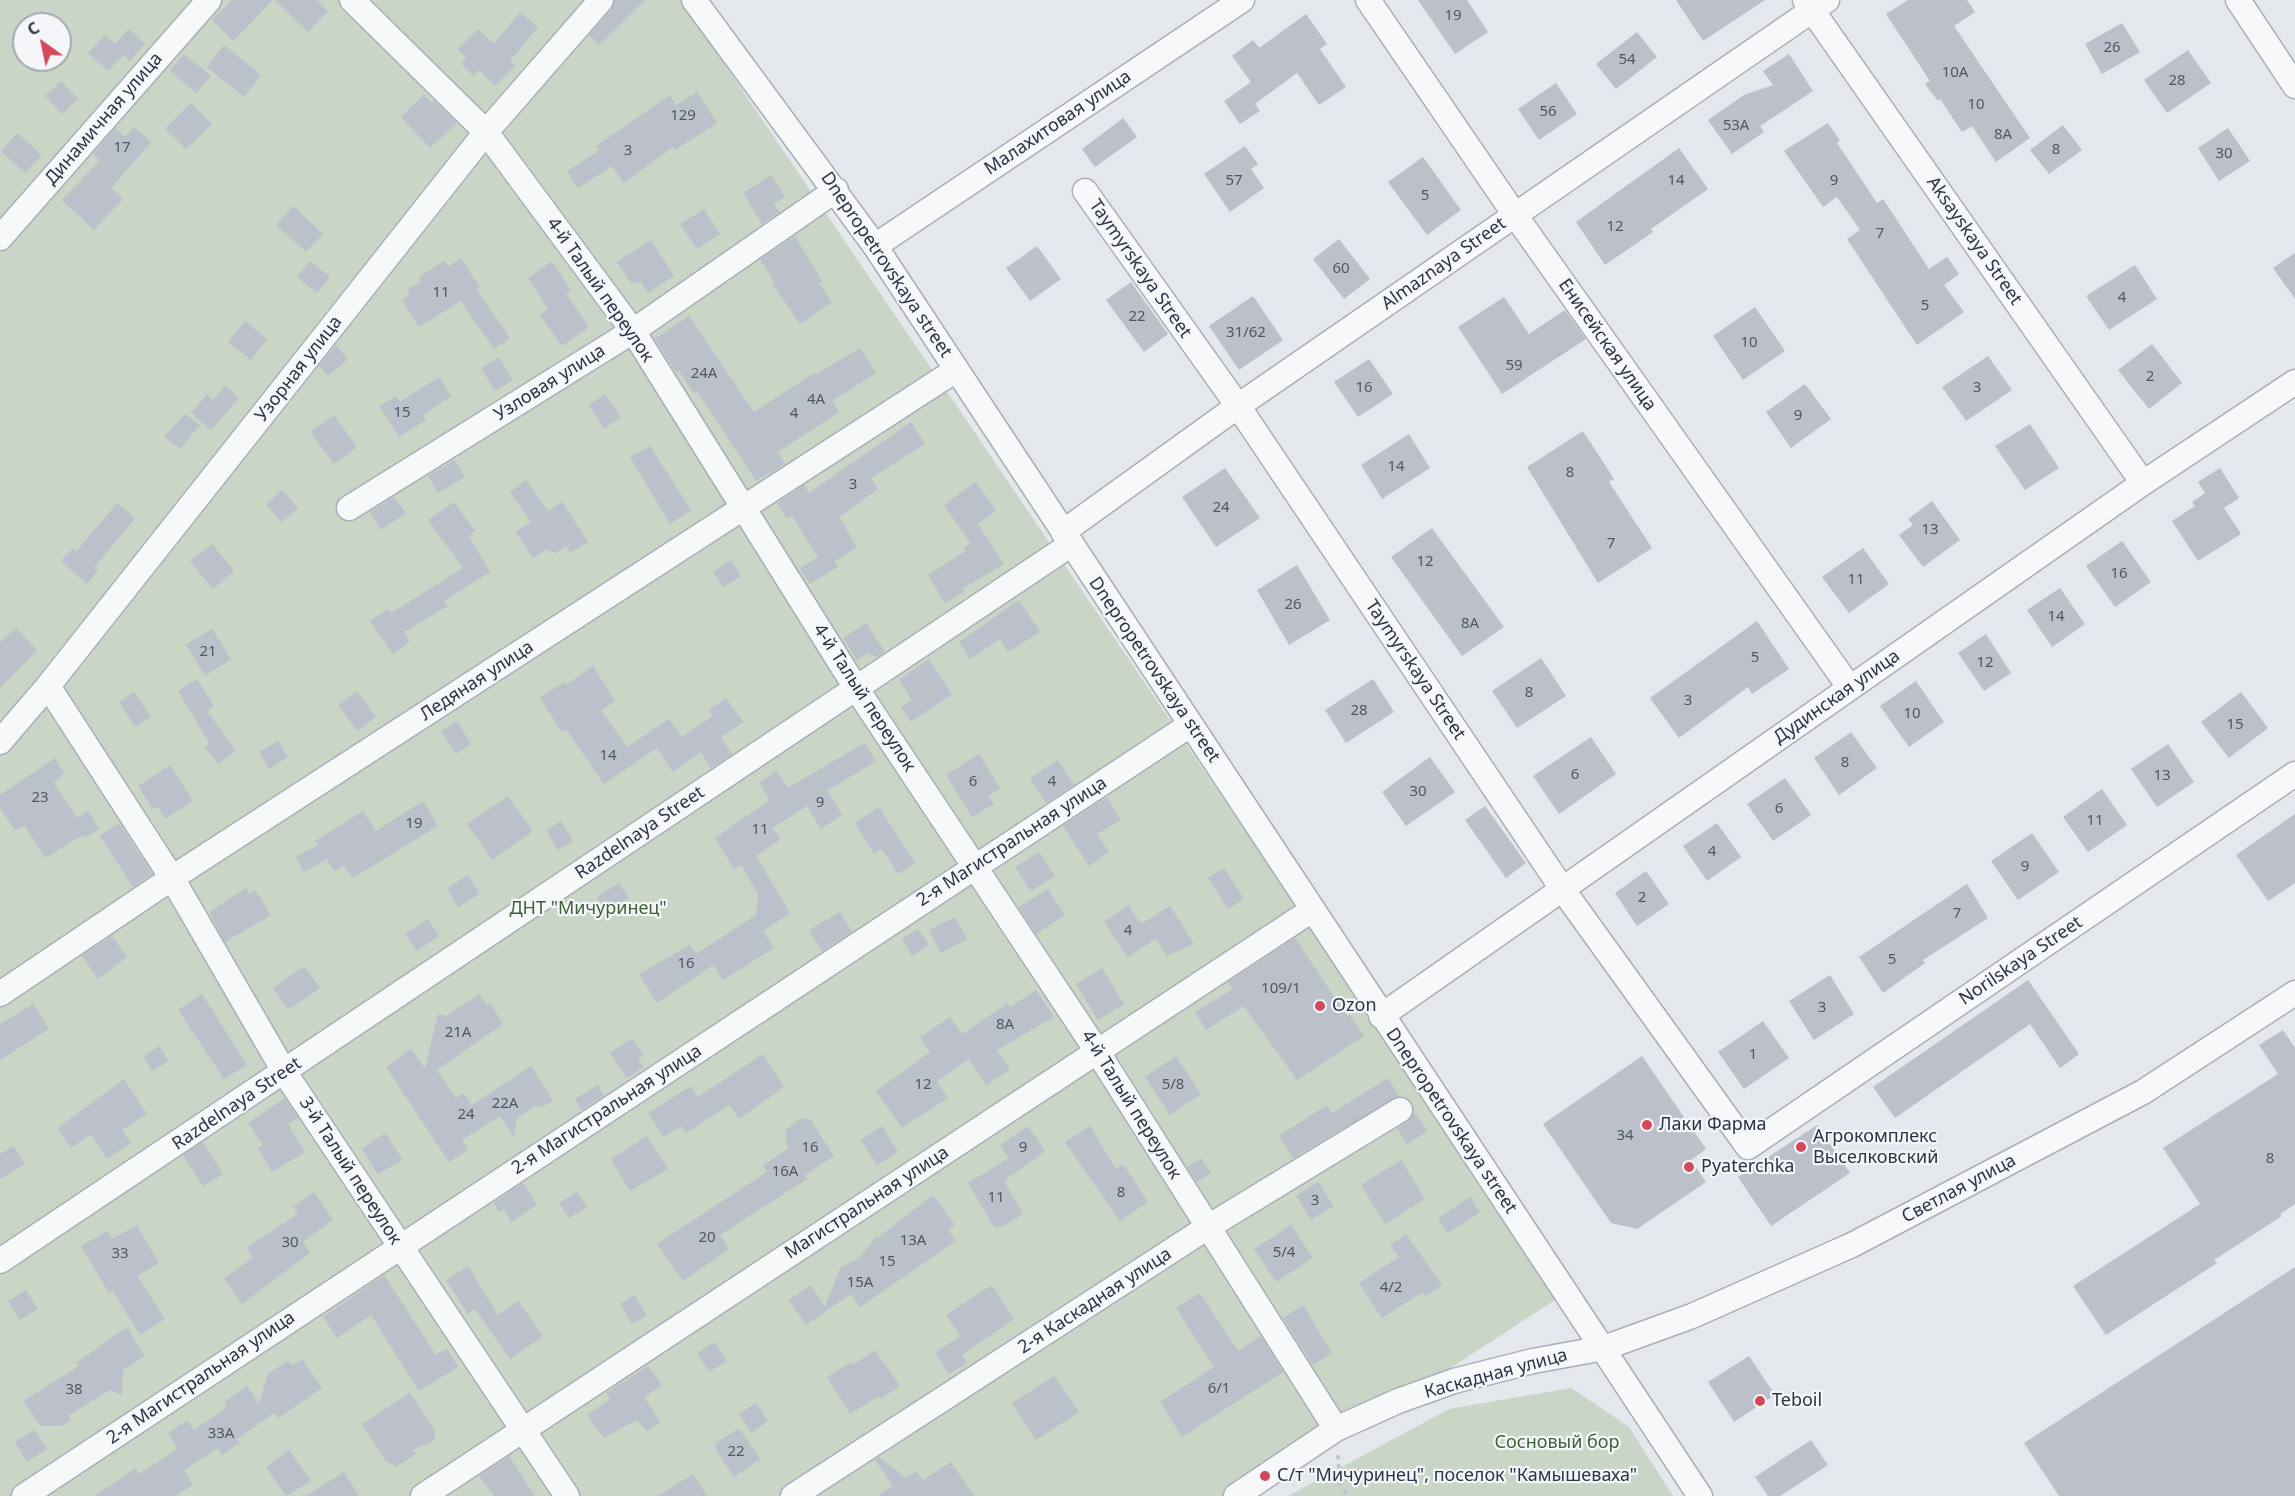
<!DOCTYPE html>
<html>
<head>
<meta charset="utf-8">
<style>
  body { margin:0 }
  #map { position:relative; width:2295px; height:1496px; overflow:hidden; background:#e4e7ec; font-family:"Noto Sans",sans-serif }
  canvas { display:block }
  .north { position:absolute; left:12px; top:12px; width:60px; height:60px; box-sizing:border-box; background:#f4f6f9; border:2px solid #a4a8b1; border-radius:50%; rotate:327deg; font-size:16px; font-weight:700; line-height:24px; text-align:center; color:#2b3445 }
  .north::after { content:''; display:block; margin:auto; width:21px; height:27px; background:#d1495b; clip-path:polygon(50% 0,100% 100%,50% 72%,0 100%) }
</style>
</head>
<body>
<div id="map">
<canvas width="2295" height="1496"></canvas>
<div class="north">С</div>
</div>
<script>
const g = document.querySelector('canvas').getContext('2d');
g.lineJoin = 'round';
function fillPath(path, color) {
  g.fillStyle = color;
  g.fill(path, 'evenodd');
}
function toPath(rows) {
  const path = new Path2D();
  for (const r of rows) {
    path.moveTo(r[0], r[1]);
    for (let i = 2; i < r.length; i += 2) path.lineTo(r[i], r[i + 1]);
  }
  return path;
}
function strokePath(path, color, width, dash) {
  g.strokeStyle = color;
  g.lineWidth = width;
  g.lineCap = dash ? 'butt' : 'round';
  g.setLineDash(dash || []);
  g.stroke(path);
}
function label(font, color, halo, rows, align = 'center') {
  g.font = font + ' "Noto Sans",sans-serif';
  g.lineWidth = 4.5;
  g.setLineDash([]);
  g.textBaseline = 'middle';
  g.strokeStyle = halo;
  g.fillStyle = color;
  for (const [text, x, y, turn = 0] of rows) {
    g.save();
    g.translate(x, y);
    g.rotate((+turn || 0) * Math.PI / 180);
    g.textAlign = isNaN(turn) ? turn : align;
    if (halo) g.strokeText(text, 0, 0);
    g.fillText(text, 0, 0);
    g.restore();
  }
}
fillPath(toPath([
  [0,0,681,0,1561,1296,1255,1496,0,1496],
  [24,24,60,24,60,60,24,60],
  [1571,1388,1629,1427,1673,1496,1288,1496,1449,1409]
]), '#c9d6c5');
fillPath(toPath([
  [232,0,273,0,233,41,212,20],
  [275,0,316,0,328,11,308,32],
  [615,0,645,0,599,45,589,35,612,9],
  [1418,0,1467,0,1488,32,1455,54],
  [1676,0,1765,0,1703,41],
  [1908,0,1967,0,1975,12,1954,26,2030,138,1996,162,1972,126,1962,132,1940,99,1938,101,1925,84,1930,81,1886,14],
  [520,12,538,27,510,61,515,66,495,86,479,70,473,76,461,63,466,58,458,49,478,29,494,44],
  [1306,14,1327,44,1320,49,1346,87,1319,105,1297,73,1255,104,1260,111,1240,124,1224,101,1251,82,1232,56,1253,40,1259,48],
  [2122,23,2140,52,2102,74,2085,44],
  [129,29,145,44,130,61,123,55,108,71,88,53,105,35,115,44],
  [1637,32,1657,57,1616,89,1596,64],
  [224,45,261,75,244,97,207,67],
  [2188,50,2211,83,2167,113,2144,80],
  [184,54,211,76,196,93,170,71],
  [1789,54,1813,91,1760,126,1764,132,1732,154,1708,120,1744,95,1773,85,1763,71],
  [61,81,78,99,62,114,45,96],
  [1556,83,1577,114,1539,140,1518,109],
  [697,92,717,123,675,150,673,147,624,183,612,166,578,188,567,171,600,150,596,146,670,95,676,105],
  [424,95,431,103,434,100,457,123,430,148,401,117],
  [191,103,212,124,186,149,165,129],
  [1123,118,1137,137,1095,167,1082,149],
  [1828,123,1840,141,1837,143,1877,203,1883,199,1929,269,1947,257,1959,274,1944,285,1964,312,1917,345,1847,239,1860,230,1837,197,1823,207,1784,151],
  [2063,125,2082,150,2049,174,2030,150],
  [134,127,151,142,111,188,123,199,94,230,62,200,100,160,93,154,115,128,125,137],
  [2228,128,2250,161,2219,181,2198,148],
  [17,133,42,155,25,173,1,151],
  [1245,146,1258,164,1251,169,1264,188,1230,212,1204,174],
  [1679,148,1708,189,1651,229,1653,232,1605,265,1576,222],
  [1423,157,1461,210,1427,235,1388,182],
  [771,175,785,197,774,204,779,212,762,224,743,193],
  [293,206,323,234,306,252,276,225],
  [704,209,720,234,697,249,680,224],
  [795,236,822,281,819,283,832,302,800,324,772,283,774,281,760,260],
  [1339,239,1370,279,1344,299,1313,259],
  [651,240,674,276,648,293,641,282,631,283,617,262],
  [1037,246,1061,279,1030,301,1006,268],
  [2295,253,2295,299,2273,268],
  [461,258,480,288,477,290,510,338,494,349,461,301,419,327,402,300,410,295,407,290,421,281,419,277,444,261,448,267],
  [310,261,330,277,317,293,297,277],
  [552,261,571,290,566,294,589,327,562,346,540,315,548,309,528,278],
  [2135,265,2157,299,2109,330,2086,296],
  [1131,282,1168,334,1144,352,1106,300],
  [1253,296,1283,340,1239,370,1209,326],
  [1504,297,1529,334,1565,310,1586,339,1502,394,1458,327],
  [1755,307,1785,351,1743,380,1713,336],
  [689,316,754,412,814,373,815,375,860,348,876,373,832,401,839,412,778,452,785,464,756,481,697,391,694,393,679,371,676,372,655,339],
  [245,321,267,339,251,360,228,342],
  [2152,344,2182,383,2149,409,2118,370],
  [336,345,348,359,328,376,319,366],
  [1988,356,2012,390,1966,421,1942,387],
  [499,357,513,380,495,391,481,368],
  [1369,359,1393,394,1358,417,1334,382],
  [439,377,451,396,423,415,426,420,399,437,379,406,396,396,400,402],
  [1805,384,1831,419,1791,448,1766,412],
  [225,386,239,398,211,430,191,413,207,394,213,400],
  [605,394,621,417,604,429,589,405],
  [185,414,200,425,180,449,164,437],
  [334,415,357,447,334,464,310,432],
  [911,422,925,444,871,478,878,489,839,517,857,547,835,561,838,567,810,584,800,568,818,557,792,516,787,519,777,503,804,485,809,493],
  [2030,424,2059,468,2025,490,1995,446],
  [1583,431,1614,479,1609,482,1652,548,1598,583,1527,467],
  [1409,434,1430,468,1382,499,1361,465],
  [650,446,691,510,670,524,630,457],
  [454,460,465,477,438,493,428,476],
  [1225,468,1260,518,1216,547,1182,497],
  [2220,468,2239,498,2224,508,2241,534,2198,561,2172,521,2195,506,2192,502,2205,493,2198,482],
  [526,480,548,511,562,502,588,542,570,553,566,546,556,553,547,549,533,558,516,532,531,522,510,492],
  [976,482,996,511,978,524,1004,564,962,589,964,592,945,603,928,575,966,551,964,548,971,544,944,505],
  [282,490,298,508,281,522,266,504],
  [394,497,406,513,381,530,370,512],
  [1932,501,1960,540,1923,567,1899,535,1913,525,1908,519],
  [454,502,475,531,469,536,490,572,444,601,448,606,404,632,410,641,393,654,370,621,388,609,391,613,463,568,428,520],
  [117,503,135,518,94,568,98,571,87,584,61,561,73,548,76,552],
  [1432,528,1504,627,1462,656,1391,557],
  [2122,541,2151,582,2115,607,2086,566],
  [212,544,234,571,213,589,190,561],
  [1863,548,1889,584,1849,613,1822,577],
  [731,560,741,576,723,587,713,572],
  [1297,565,1330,620,1289,645,1257,590],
  [2060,588,2085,624,2052,647,2027,610],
  [1019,600,1040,632,1008,652,1000,639,970,659,959,642],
  [1757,621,1789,669,1752,694,1748,687,1679,738,1650,698],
  [866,623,885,652,876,657,868,653,857,660,843,638],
  [16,628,37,650,0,688,0,642],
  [212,629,231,659,205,676,186,645],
  [1986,634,2011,673,1984,691,1958,653],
  [1541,658,1566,696,1517,728,1492,691],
  [929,659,952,694,911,722,901,707,912,700,899,680],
  [593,666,615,701,601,710,627,747,669,719,682,737,713,716,709,710,726,698,743,722,721,737,732,754,711,768,701,752,673,772,657,748,604,784,566,729,562,732,540,698,564,682,566,685],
  [197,679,214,706,207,711,236,751,218,764,205,747,210,744,178,691],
  [1373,679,1394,712,1346,743,1325,710],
  [1916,681,1944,722,1909,747,1880,706],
  [357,691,376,717,357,731,338,705],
  [134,692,151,717,135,727,119,702],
  [2241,692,2268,728,2229,758,2201,722],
  [457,721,471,744,456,754,441,731],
  [1851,732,1877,768,1839,795,1814,758],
  [1591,737,1616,774,1559,814,1533,776],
  [278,741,288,757,269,769,259,752],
  [864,743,876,761,827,791,842,815,821,829,807,806,773,828,781,839,756,856,790,913,763,931,774,948,723,980,713,965,657,1003,639,974,690,945,696,954,756,915,758,894,741,865,734,869,715,838,770,800,759,783,776,771,788,788],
  [2168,744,2194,782,2157,807,2131,769],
  [979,754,1000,788,989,796,994,804,972,817,946,775],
  [1430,757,1455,792,1406,826,1382,792],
  [55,758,64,773,54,783,77,818,88,811,99,829,85,838,83,835,45,858,25,826,15,830,0,808,0,795],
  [1058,760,1074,785,1046,803,1030,778],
  [170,765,193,801,165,819,157,806,153,809,138,786],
  [1785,778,1811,815,1773,841,1747,804],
  [2102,789,2127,825,2088,852,2063,817],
  [508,796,533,831,492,860,467,824],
  [1107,797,1121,820,1097,834,1109,852,1089,866,1063,826],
  [423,801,438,826,353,878,343,865,334,871,327,859,304,872,296,857,318,845,315,841,363,811,376,831],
  [1485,806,1526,863,1506,878,1465,820],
  [879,807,915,863,898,874,882,849,874,854,855,823],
  [2295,814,2295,883,2268,901,2236,855],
  [561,821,573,841,558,850,546,830],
  [119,823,152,874,133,887,100,836],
  [1717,823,1741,857,1707,881,1683,846],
  [2032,833,2059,872,2018,900,1991,861],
  [1039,852,1055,876,1031,891,1015,867],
  [1224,868,1244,899,1228,909,1208,878],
  [1646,871,1669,904,1637,926,1615,893],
  [468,875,480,894,458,907,447,888],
  [619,883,629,898,606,912,597,897],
  [1967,884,1988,918,1923,960,1925,963,1883,993,1859,957],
  [246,888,250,894,255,890,271,915,225,942,209,912],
  [1048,889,1065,915,1036,934,1019,907],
  [1128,905,1141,924,1170,906,1194,944,1167,956,1156,939,1128,957,1104,922],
  [840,912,852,932,822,951,809,930],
  [955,917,967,939,941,953,929,930],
  [428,919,439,936,417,951,405,934],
  [918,929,929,945,912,956,902,939],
  [112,936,127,957,98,979,82,956],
  [1295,938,1347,1016,1350,1015,1364,1036,1297,1080,1244,1006,1206,1030,1195,1012,1233,989,1228,982],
  [304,966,320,988,288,1010,273,988],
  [1102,968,1124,1004,1098,1020,1076,984],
  [1830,975,1854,1014,1814,1040,1789,1001],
  [2028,980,2079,1054,2060,1068,2030,1024,1895,1118,1873,1087],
  [1036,990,1054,1017,997,1050,1010,1070,986,1085,969,1059,937,1081,948,1098,902,1128,876,1091,930,1052,920,1037,950,1017,962,1034,1008,1003,1010,1007],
  [202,994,247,1065,224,1079,178,1010],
  [479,994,487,1005,490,1003,503,1024,437,1070,456,1098,464,1093,472,1105,531,1066,553,1101,542,1107,537,1105,517,1118,514,1137,500,1116,462,1140,468,1150,449,1162,386,1067,411,1049,425,1069,438,1014,446,1016],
  [33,1004,49,1029,0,1060,0,1024],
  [1763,1021,1789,1058,1744,1089,1718,1052],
  [2283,1030,2295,1048,2295,1204,2280,1214,2282,1216,2214,1260,2217,1263,2106,1335,2073,1286,2200,1204,2163,1148,2278,1074,2259,1045],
  [632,1038,643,1055,638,1058,644,1067,627,1078,610,1053],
  [159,1046,169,1061,152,1071,143,1057],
  [763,1054,784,1087,739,1119,729,1105,686,1133,681,1126,664,1137,648,1113,691,1086,698,1097],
  [1176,1056,1201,1094,1170,1115,1145,1077],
  [1642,1056,1706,1149,1691,1160,1706,1182,1637,1229,1611,1223,1543,1124],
  [1388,1078,1399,1096,1293,1158,1279,1136,1327,1105,1332,1113],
  [124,1079,147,1114,122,1130,131,1143,107,1159,91,1134,71,1148,58,1128],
  [598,1085,604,1095,581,1110,575,1099],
  [285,1098,298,1118,288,1124,305,1152,272,1172,258,1148,263,1145,248,1123],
  [1415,1112,1428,1131,1407,1144,1397,1128,1408,1122],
  [801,1118,810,1119,834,1156,805,1175,807,1179,720,1235,729,1249,683,1281,657,1244,767,1172,763,1165,788,1149,785,1131],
  [1817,1125,1850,1173,1771,1226,1738,1177],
  [882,1126,898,1152,877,1165,861,1140],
  [1028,1126,1045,1151,1004,1181,1023,1214,1001,1227,994,1227,968,1183,1009,1158,1000,1145],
  [1090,1126,1116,1169,1123,1164,1148,1202,1120,1221,1065,1142],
  [385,1133,403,1160,378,1174,362,1149],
  [647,1136,668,1169,630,1191,611,1159],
  [203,1142,223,1174,203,1186,183,1155],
  [14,1146,25,1164,0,1179,0,1154],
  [1201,1158,1211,1173,1197,1182,1187,1167],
  [1401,1160,1425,1199,1385,1224,1361,1185],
  [1318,1182,1334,1206,1311,1220,1296,1196],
  [523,1183,537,1205,511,1222,504,1209,499,1212,494,1203],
  [314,1192,333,1220,303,1242,310,1253,242,1304,224,1278,253,1258,247,1247,298,1214,293,1207],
  [577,1192,587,1207,569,1218,559,1203],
  [933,1195,955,1225,948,1230,956,1241,860,1307,851,1294,806,1325,789,1300,811,1285,825,1307,840,1268,859,1258,875,1238,880,1236],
  [1470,1197,1480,1212,1448,1233,1438,1218],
  [137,1225,159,1263,137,1276,165,1319,140,1335,112,1290,109,1293,81,1246,107,1231,112,1239],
  [1291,1225,1313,1258,1276,1282,1254,1249],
  [1406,1234,1442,1285,1426,1296,1423,1292,1382,1318,1359,1283,1399,1257,1390,1245],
  [468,1266,498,1315,518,1301,543,1336,510,1359,475,1309,468,1314,446,1280],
  [2295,1267,2295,1496,2059,1496,2024,1443],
  [384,1275,436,1355,447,1348,458,1367,419,1391,371,1315,337,1338,323,1317],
  [992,1285,1014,1319,962,1355,967,1363,949,1374,935,1353,960,1336,946,1315],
  [26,1290,38,1309,20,1320,8,1301],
  [1200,1293,1238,1351,1261,1336,1283,1372,1182,1437,1160,1402,1214,1367,1176,1308],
  [634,1295,647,1315,632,1324,620,1304],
  [1303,1305,1332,1353,1313,1365,1283,1318],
  [127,1327,145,1356,123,1370,122,1395,110,1390,69,1415,70,1421,62,1426,41,1426,23,1401,79,1366,76,1363],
  [715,1342,727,1361,709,1372,697,1353],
  [875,1350,900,1386,881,1399,879,1396,850,1414,827,1377,851,1362,853,1365],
  [1749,1356,1775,1395,1734,1422,1708,1382],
  [302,1359,322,1388,278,1418,274,1413,237,1439,240,1443,222,1455,218,1448,184,1470,193,1485,175,1496,95,1496,136,1468,139,1474,178,1449,168,1433,187,1420,194,1430,227,1407,224,1402,247,1386,259,1404,268,1374,287,1361,293,1365],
  [648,1366,662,1385,644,1397,660,1422,647,1431,636,1420,604,1438,587,1415,610,1399,606,1393],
  [1054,1376,1079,1412,1036,1440,1012,1403],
  [410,1393,435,1431,435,1440,413,1450,416,1454,396,1467,385,1460,362,1424],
  [756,1403,768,1421,751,1433,739,1414],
  [739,1428,760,1459,734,1477,716,1450,716,1443],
  [34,1430,47,1449,27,1462,15,1442],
  [1811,1440,1828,1465,1780,1496,1768,1496,1755,1477],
  [289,1450,311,1481,286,1496,266,1467],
  [509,1456,535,1496,494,1496,479,1476],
  [879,1457,906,1478,916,1471,923,1480,951,1462,974,1496,877,1496,893,1486,875,1460],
  [344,1472,359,1496,306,1496],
  [693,1474,707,1496,658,1496]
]), '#bbc0ca');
const minor = toPath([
  [352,0,486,132,633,331,856,688,1097,1051,1336,1429],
  [694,0,875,246,1700,1496],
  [1368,0,1515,215,1850,688],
  [1805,0,2143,483],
  [2238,0,2295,86],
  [1085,191,1238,406,1563,890,1748,1147,2295,774],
  [0,238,209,0],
  [875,246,1242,0],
  [349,508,633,331,836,190],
  [1063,532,1238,406,1827,0],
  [48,686,172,878,285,1073,567,1496],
  [0,742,48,686,486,132,601,0],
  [0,994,172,878,956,370],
  [1381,1016,2143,483,2295,382],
  [0,1261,1070,545],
  [24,1496,1190,725],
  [423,1496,1312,910],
  [793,1496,1208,1227,1400,1110],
  [1236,1496,1336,1429,1398,1401,1454,1381,1533,1361,1604,1348,1692,1316,1852,1245,2143,1092,2295,993]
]);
strokePath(minor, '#a9aeb7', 27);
strokePath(toPath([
  [1338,1455,1340,1486,1349,1496]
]), '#c2c5cb', 4, [4.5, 4.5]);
strokePath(minor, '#f7f8fa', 24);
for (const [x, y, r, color] of [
  [1320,1006,6,"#d1495b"],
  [1647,1125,6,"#d1495b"],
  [1801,1147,6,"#d1495b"],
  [1689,1167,6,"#d1495b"],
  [1760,1401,6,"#d1495b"],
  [1265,1476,6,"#d1495b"]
]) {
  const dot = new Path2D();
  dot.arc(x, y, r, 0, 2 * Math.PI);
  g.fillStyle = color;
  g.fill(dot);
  strokePath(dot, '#f4f6f9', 2);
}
label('15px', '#4f5766', null, [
  ["19",1453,16],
  ["26",2112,48],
  ["54",1627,60],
  ["10А",1955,73],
  ["28",2177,81],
  ["10",1976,105],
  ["56",1548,112],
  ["129",683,116],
  ["53А",1736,126],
  ["8А",2003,135],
  ["17",122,148],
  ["8",2056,150],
  ["3",628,151],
  ["30",2224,154],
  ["57",1234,181],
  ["14",1676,181],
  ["9",1834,181],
  ["5",1425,196],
  ["12",1615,227],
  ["7",1880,234],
  ["60",1341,269],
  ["11",441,293],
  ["4",2122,298],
  ["5",1925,306],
  ["22",1137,317],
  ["31/62",1246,333],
  ["10",1749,343],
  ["59",1514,366],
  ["24А",704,374],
  ["2",2150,377],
  ["16",1364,388],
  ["3",1977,388],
  ["4А",816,400],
  ["15",402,413],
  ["4",794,414],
  ["9",1798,416],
  ["14",1396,467],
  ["8",1570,473],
  ["3",853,485],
  ["24",1221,508],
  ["13",1930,530],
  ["7",1611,544],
  ["12",1425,562],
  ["16",2119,574],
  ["11",1856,580],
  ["26",1293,605],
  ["14",2056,617],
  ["8А",1470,624],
  ["21",208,652],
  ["5",1755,658],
  ["12",1985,663],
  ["8",1529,693],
  ["3",1688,701],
  ["28",1359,711],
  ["10",1912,714],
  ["15",2235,725],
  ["14",608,756],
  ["8",1845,763],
  ["6",1575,775],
  ["13",2162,776],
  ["6",973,782],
  ["4",1052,782],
  ["30",1418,792],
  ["23",40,798],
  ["9",820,803],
  ["6",1779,809],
  ["11",2095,821],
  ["19",414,824],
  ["11",760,830],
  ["4",1712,852],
  ["9",2025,867],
  ["2",1642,898],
  ["7",1957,914],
  ["4",1128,931],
  ["5",1892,960],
  ["16",686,964],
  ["109/1",1281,989],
  ["3",1822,1008],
  ["8А",1005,1025],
  ["21А",458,1033],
  ["1",1753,1055],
  ["12",923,1085],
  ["5/8",1173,1085],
  ["22А",505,1104],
  ["24",466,1115],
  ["34",1625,1136],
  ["16",810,1148],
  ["9",1023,1148],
  ["8",2270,1159],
  ["16А",785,1172],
  ["8",1121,1193],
  ["11",996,1198],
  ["3",1315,1201],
  ["20",707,1238],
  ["13А",913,1241],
  ["30",290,1243],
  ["5/4",1284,1253],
  ["33",120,1254],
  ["15",887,1262],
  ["15А",860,1283],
  ["4/2",1391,1288],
  ["6/1",1219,1389],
  ["38",74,1390],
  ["33А",221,1434],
  ["22",736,1452]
]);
label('18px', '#2b3445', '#f4f6f9', [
  ["Динамичная улица",104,119,-49],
  ["Малахитовая улица",1058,123,-34],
  ["Aksayskaya Street",1974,241,55],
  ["Almaznaya Street",1444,264,-35],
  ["Dnepropetrovskaya street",886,265,56],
  ["Taymyrskaya Street",1140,269,55],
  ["4-й Талый переулок",600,290,55],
  ["Енисейская улица",1607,345,55],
  ["Узорная улица",299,369,-52],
  ["Узловая улица",550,383,-32],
  ["Dnepropetrovskaya street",1154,670,56],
  ["Taymyrskaya Street",1415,670,56],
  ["Ледяная улица",477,681,-33],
  ["Дудинская улица",1837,697,-35],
  ["4-й Талый переулок",864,698,57],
  ["Razdelnaya Street",640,833,-34],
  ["2-я Магистральная улица",1012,842,-33],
  ["Norilskaya Street",2021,961,-34],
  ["Razdelnaya Street",237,1104,-34],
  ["4-й Талый переулок",1131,1105,58],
  ["2-я Магистральная улица",607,1110,-33],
  ["Dnepropetrovskaya street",1451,1121,56],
  ["3-й Талый переулок",350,1171,57],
  ["Светлая улица",1959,1189,-28],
  ["Магистральная улица",867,1203,-33],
  ["2-я Каскадная улица",1095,1301,-33],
  ["Каскадная улица",1496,1374,-15],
  ["2-я Магистральная улица",201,1378,-34]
]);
label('18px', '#3f6138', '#f4f6f9', [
  ["ДНТ \"Мичуринец\"",588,909],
  ["Сосновый бор",1557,1443]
]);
label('18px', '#2b3445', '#f4f6f9', [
  ["Ozon",1332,1006],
  ["Лаки Фарма",1659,1125],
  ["Агрокомплекс",1813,1137],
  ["Выселковский",1813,1158],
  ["Pyaterchka",1701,1167],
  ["Teboil",1772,1401],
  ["С/т \"Мичуринец\", поселок \"Камышеваха\"",1277,1476]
], 'left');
</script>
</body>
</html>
